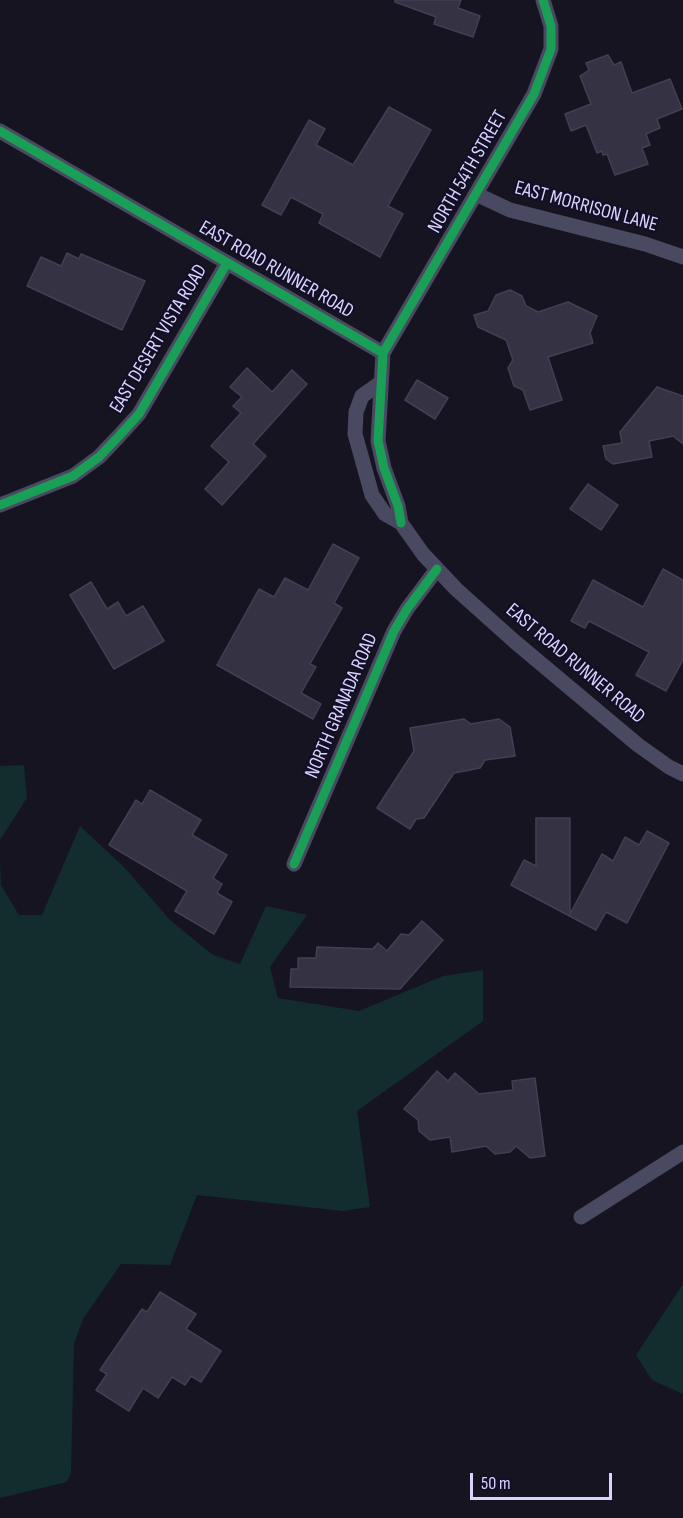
<!DOCTYPE html>
<html>
<head>
<meta charset="utf-8">
<style>
  body { margin:0 }
  #map { position:relative; width:683px; height:1518px; overflow:hidden; background:#161421; font-family:"Sofia Sans Condensed",sans-serif }
  canvas { display:block }
  .scale { position:absolute; left:470px; top:1473px; width:142px; height:27px; box-sizing:border-box; border:3px solid #d9d4ff; border-top:0; padding-left:8px; font-size:18px; line-height:21px; white-space:nowrap; color:#d9d4ff; -webkit-text-stroke:4px #130f26; paint-order:stroke }
</style>
</head>
<body>
<div id="map">
<canvas width="683" height="1518"></canvas>
<div class="scale">50 m</div>
</div>
<script>
const g = document.querySelector('canvas').getContext('2d');
g.lineJoin = 'round';
function fillPath(path, color) {
  g.fillStyle = color;
  g.fill(path, 'evenodd');
}
function toPath(rows) {
  const path = new Path2D();
  for (const r of rows) {
    path.moveTo(r[0], r[1]);
    for (let i = 2; i < r.length; i += 2) path.lineTo(r[i], r[i + 1]);
  }
  return path;
}
function strokePath(path, color, width, dash) {
  g.strokeStyle = color;
  g.lineWidth = width;
  g.lineCap = dash ? 'butt' : 'round';
  g.setLineDash(dash || []);
  g.stroke(path);
}
function label(font, color, halo, rows, align = 'center') {
  g.font = font + ' "Sofia Sans Condensed",sans-serif';
  g.lineWidth = 4.5;
  g.setLineDash([]);
  g.textBaseline = 'middle';
  g.strokeStyle = halo;
  g.fillStyle = color;
  for (const [text, x, y, turn = 0] of rows) {
    g.save();
    g.translate(x, y);
    g.rotate((+turn || 0) * Math.PI / 180);
    g.textAlign = isNaN(turn) ? turn : align;
    if (halo) g.strokeText(text, 0, 0);
    g.fillText(text, 0, 0);
    g.restore();
  }
}
fillPath(toPath([
  [24,765,27,798,0,840,0,766],
  [80,826,125,868,170,920,213,955,240,964,266,906,307,915,270,967,278,998,359,1011,443,976,483,970,483,1021,357,1111,370,1207,343,1211,197,1195,170,1265,121,1264,83,1319,74,1344,71,1472,67,1482,0,1498,0,863,1,885,19,915,42,915],
  [683,1284,683,1394,652,1380,636,1355]
]), '#132c2d');
const building = toPath([
  [395,0,461,0,458,8,480,16,473,37,434,24,436,17,395,2,395,0],
  [608,55,614,65,621,62,632,93,670,79,682,109,657,119,660,128,646,134,650,145,642,148,648,164,615,175,607,154,603,155,602,151,597,153,586,125,571,131,565,114,591,104,580,76,589,70,586,63,608,55],
  [389,107,431,130,388,206,403,214,380,257,319,223,323,214,291,197,281,215,262,205,309,120,325,129,316,145,353,165,389,107],
  [67,253,79,259,81,254,145,281,122,330,27,286,41,257,61,266,67,253],
  [510,290,522,296,526,306,538,312,568,302,597,316,590,333,593,343,548,357,562,400,530,410,523,390,514,386,508,368,513,360,506,340,478,327,474,315,488,311,496,295,510,290],
  [247,368,272,392,292,370,307,384,253,444,266,456,222,505,205,489,229,462,211,446,241,413,233,406,242,397,230,387,247,368],
  [417,380,448,398,435,419,405,400,417,380],
  [657,387,683,396,683,444,673,436,649,441,652,457,613,464,606,459,603,446,622,443,620,432,657,387],
  [588,484,618,505,601,530,570,509,588,484],
  [333,544,359,558,334,603,342,608,310,664,316,667,301,693,321,704,313,719,217,665,259,589,274,597,285,578,308,590,333,544],
  [663,569,683,580,683,660,666,691,636,675,649,652,589,621,585,628,571,621,593,580,643,607,663,569],
  [91,582,107,609,118,602,126,616,143,606,164,641,114,669,70,595,91,582],
  [464,719,471,724,499,719,510,727,515,756,485,760,480,768,454,773,424,818,416,819,410,829,377,808,414,751,410,728,464,719],
  [150,790,201,820,192,835,227,855,213,878,222,884,217,893,232,902,214,934,175,911,187,891,109,845,136,800,142,804,150,790],
  [536,818,570,818,570,914,602,854,613,861,625,837,639,845,647,831,669,843,627,923,606,912,596,930,511,885,524,860,536,866,536,818],
  [422,921,443,940,400,989,290,987,291,969,298,969,298,958,316,958,317,947,373,949,378,943,387,951,401,934,409,935,422,921],
  [437,1071,448,1081,455,1073,479,1094,513,1090,512,1081,535,1078,545,1156,530,1158,516,1146,510,1152,495,1154,486,1146,452,1152,450,1137,430,1140,419,1131,418,1120,404,1109,437,1071],
  [160,1292,196,1314,186,1329,221,1351,201,1382,191,1376,185,1385,172,1377,158,1398,143,1388,129,1411,96,1390,107,1374,100,1370,142,1309,147,1312,160,1292]
]);
fillPath(building, '#343243');
strokePath(building, '#433f54', 1.5);
strokePath(toPath([
  [0,131,383,353],
  [478,195,510,210,645,244,683,257],
  [379,384,362,396,356,412,355,434,372,495,385,514,401,523,423,554,456,589,514,641,638,745,669,767,683,774],
  [0,505,73,476,99,457,119,436,139,414,227,263],
  [401,523,398,506,384,468,378,441,383,353,534,94,551,49,551,26,543,0],
  [294,864,394,631,407,609,437,569],
  [581,1217,683,1152]
]), '#4a4962', 15);
strokePath(toPath([
  [0,131,383,353],
  [0,505,73,476,99,457,119,436,139,414,227,263],
  [401,523,398,506,384,468,378,441,383,353,534,94,551,49,551,26,543,0],
  [294,864,394,631,407,609,437,569]
]), '#1a9f57', 9);
label('20px', '#d9d4ff', '#130f26', [
  ["NORTH 54TH STREET",468,172,-60],
  ["EAST MORRISON LANE",586,207,15],
  ["EAST ROAD RUNNER ROAD",276,270,30],
  ["EAST DESERT VISTA ROAD",159,339,-59],
  ["EAST ROAD RUNNER ROAD",575,664,40],
  ["NORTH GRANADA ROAD",342,706,-67]
]);
</script>
</body>
</html>
